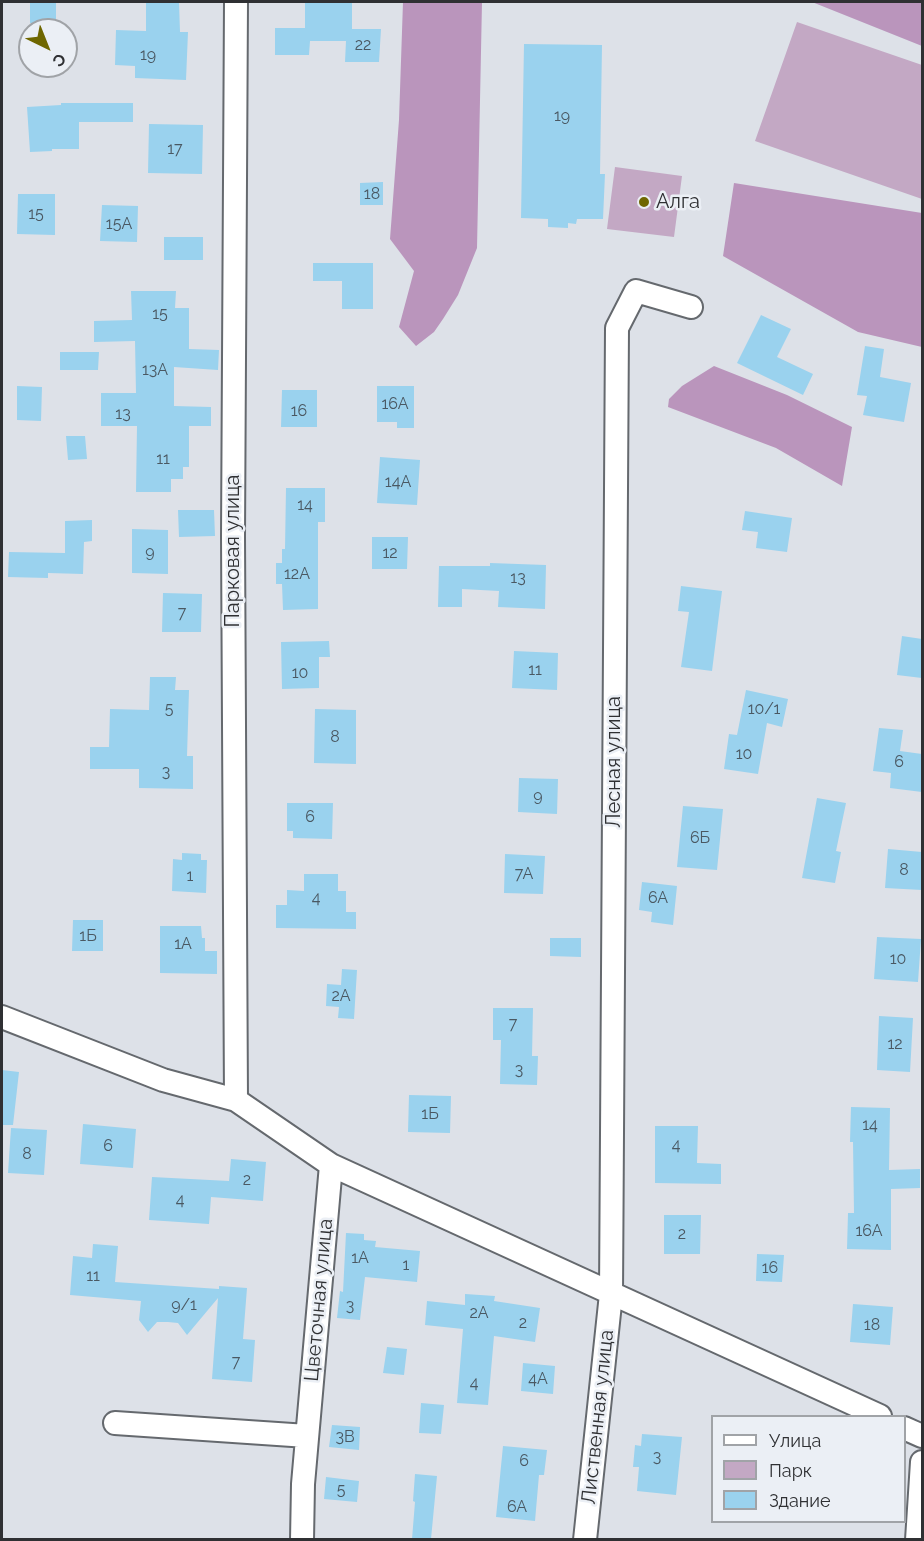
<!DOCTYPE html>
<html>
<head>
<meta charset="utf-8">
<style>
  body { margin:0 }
  #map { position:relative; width:924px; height:1541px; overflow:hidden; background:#dde1e8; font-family:Raleway,sans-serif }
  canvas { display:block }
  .frame { position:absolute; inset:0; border:3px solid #2f3033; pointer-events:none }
  .legend { position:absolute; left:711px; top:1415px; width:195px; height:108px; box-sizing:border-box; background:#ebeff5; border:2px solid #a0a3a7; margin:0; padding:8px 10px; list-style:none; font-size:18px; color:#2f3033 }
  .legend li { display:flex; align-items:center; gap:12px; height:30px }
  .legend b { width:30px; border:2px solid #a0a3a7 }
  .north { position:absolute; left:18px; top:18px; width:60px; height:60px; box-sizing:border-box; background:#ebeff5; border:2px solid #a0a3a7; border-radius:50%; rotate:137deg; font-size:16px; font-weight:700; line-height:24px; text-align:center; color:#2f3033 }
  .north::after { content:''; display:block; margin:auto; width:21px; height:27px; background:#6f6700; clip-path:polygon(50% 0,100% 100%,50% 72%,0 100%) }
</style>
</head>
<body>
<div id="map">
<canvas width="924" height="1541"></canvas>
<div class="frame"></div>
<ul class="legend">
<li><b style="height:8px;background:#fff"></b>Улица</li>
<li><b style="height:16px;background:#c3a8c4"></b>Парк</li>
<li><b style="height:16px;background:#9ad2ee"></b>Здание</li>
</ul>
<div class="north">С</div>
</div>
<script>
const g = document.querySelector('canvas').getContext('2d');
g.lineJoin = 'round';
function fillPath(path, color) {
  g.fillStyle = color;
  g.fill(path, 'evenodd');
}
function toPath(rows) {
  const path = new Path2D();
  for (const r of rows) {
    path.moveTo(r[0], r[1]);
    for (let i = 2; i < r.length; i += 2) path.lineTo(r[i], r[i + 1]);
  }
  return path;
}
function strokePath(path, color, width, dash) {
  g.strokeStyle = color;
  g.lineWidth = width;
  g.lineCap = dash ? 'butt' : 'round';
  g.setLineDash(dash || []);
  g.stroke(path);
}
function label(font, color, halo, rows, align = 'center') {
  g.font = font + ' Raleway,sans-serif';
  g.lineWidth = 5;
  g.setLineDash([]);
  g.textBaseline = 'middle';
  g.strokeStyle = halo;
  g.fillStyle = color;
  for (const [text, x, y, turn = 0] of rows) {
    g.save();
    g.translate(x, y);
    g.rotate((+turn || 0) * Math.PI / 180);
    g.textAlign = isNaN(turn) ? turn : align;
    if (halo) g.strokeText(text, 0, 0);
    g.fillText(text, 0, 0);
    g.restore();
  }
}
fillPath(toPath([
  [797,22,922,65,922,199,755,141],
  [615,167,682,176,674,237,607,229]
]), '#c3a8c4');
fillPath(toPath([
  [403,2,482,2,477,248,458,295,443,319,434,332,416,346,399,327,414,271,390,239,399,120],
  [812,2,922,2,922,46],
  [734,183,922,213,922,347,858,332,723,256],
  [714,366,787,395,852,427,842,486,776,448,668,407,669,399,682,386]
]), '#ba95bc');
fillPath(toPath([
  [30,2,56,2,56,23,30,23],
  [146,2,179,2,180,32,188,32,186,80,135,78,135,66,115,65,116,30,146,31],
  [305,2,352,2,352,29,381,29,379,62,345,62,346,41,310,41,309,55,275,55,275,28,305,28],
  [524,44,602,45,600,174,605,174,603,219,577,219,576,224,568,223,568,228,548,227,548,219,521,218],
  [61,103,133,103,133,122,79,122,79,149,52,149,52,151,30,152,27,107,61,105],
  [149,124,203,125,202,174,148,173],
  [383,182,383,205,360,205,360,183],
  [18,194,55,194,55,235,17,234],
  [102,205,138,206,137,242,100,241],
  [164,237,203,237,203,260,164,260],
  [313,263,373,263,373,309,342,309,342,281,313,281],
  [131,291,176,291,175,308,189,308,189,349,219,350,218,370,174,367,174,406,211,407,211,426,189,426,189,467,183,467,183,479,171,479,171,492,136,492,137,426,101,426,101,393,136,393,135,341,94,342,94,321,132,320],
  [761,315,791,329,777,357,813,374,803,395,737,363],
  [865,346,884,349,880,377,911,383,904,422,863,415,867,396,857,395],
  [60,352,99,352,98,370,60,370],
  [17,386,42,387,41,421,17,420],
  [377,386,414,386,414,428,397,428,397,422,377,422],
  [282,390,317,390,317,427,281,427],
  [66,436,85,436,87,459,68,460],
  [380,457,420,460,417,505,377,503],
  [286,488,325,488,325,522,318,522,318,609,283,610,282,584,276,584,276,563,282,563,282,549,285,549],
  [178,510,214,510,215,536,179,537],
  [745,511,792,518,787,552,756,548,758,532,742,530],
  [92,520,92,541,84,542,83,574,48,573,48,578,8,577,9,552,65,553,65,521],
  [132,529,168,530,168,574,132,573],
  [372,537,408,537,407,569,372,569],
  [490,563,546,565,545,609,498,607,499,591,462,589,462,607,438,607,439,566,490,566],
  [681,586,722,591,712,671,681,667,689,612,678,611],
  [163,593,202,594,201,632,162,632],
  [902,636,922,639,922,678,897,675],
  [329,641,330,657,319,657,319,688,282,689,281,642],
  [514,651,558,653,557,690,512,688],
  [150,677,176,677,175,690,189,690,187,756,193,756,193,789,139,788,139,769,90,769,90,747,109,747,110,709,149,710],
  [746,690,788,699,782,727,767,723,758,774,724,769,729,734,737,735],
  [315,709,356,710,356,764,314,763],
  [879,728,903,730,900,751,922,754,922,792,890,788,891,773,873,771],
  [519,778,558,779,557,814,518,812],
  [817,798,846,803,836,851,841,852,835,883,802,878],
  [287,803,333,803,332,839,293,838,293,831,287,831],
  [683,806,723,809,717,870,677,867],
  [888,849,922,852,922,890,885,888],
  [182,853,201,854,201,860,207,860,206,893,172,891,173,859,182,860],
  [505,854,545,856,543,894,504,893],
  [304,874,338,874,338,891,346,891,346,912,356,912,356,929,276,928,276,905,287,905,287,890,304,891],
  [642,882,677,886,673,925,651,922,652,912,639,910],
  [73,920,103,920,103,951,72,951],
  [160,926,201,926,202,938,205,938,205,951,217,951,217,974,160,973],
  [877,937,921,939,918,982,874,979],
  [550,938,581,938,581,957,550,956],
  [342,969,357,970,354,1019,338,1018,339,1007,326,1006,327,984,341,985],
  [493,1008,533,1008,532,1056,538,1056,537,1085,500,1084,501,1040,493,1040],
  [879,1016,913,1018,910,1072,877,1070],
  [2,1070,19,1072,13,1125,2,1125],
  [409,1095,451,1096,450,1133,408,1132],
  [851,1107,890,1108,889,1170,920,1169,920,1188,891,1189,891,1250,847,1249,848,1213,854,1213,853,1142,850,1142],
  [83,1124,136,1129,133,1168,80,1164],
  [655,1126,698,1126,697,1163,721,1164,721,1184,655,1183],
  [11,1128,47,1130,44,1175,8,1173],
  [231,1159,266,1162,263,1201,211,1197,209,1224,149,1220,152,1177,229,1181],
  [664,1215,701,1215,700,1254,664,1254],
  [346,1233,364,1234,364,1240,376,1241,375,1247,420,1251,417,1282,365,1277,360,1320,337,1318,340,1291,343,1292],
  [93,1244,118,1246,115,1282,219,1289,219,1286,247,1288,243,1339,255,1340,252,1382,212,1379,218,1298,187,1335,178,1323,168,1322,157,1322,148,1332,139,1320,141,1301,70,1295,73,1256,92,1258],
  [757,1254,784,1255,782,1282,756,1281],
  [465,1294,495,1296,494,1301,540,1308,535,1342,494,1336,488,1405,457,1403,463,1329,425,1325,427,1301,465,1305],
  [853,1304,893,1307,890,1345,850,1342],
  [387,1347,407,1349,404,1375,383,1373],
  [523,1363,555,1366,553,1394,521,1391],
  [421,1403,444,1405,441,1434,419,1433],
  [332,1425,360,1427,359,1450,329,1447],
  [642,1434,682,1437,676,1495,637,1491,639,1467,633,1467,635,1445,641,1446],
  [503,1446,547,1450,544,1475,539,1475,535,1521,496,1517],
  [415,1474,437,1476,431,1539,412,1539,415,1502,413,1501],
  [326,1477,359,1481,357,1502,324,1499]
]), '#9ad2ee');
const minor = toPath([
  [236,2,233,536,236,1100],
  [2,1017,163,1080,236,1100,331,1165,880,1416],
  [115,1423,307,1436],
  [904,1428,922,1436],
  [302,1540,303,1484,331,1165],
  [585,1540,611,1294,617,328,636,291,691,307],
  [917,1540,922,1462]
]);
strokePath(minor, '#65696e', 26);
strokePath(minor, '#fff', 22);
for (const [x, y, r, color] of [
  [644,202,6,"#6f6700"]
]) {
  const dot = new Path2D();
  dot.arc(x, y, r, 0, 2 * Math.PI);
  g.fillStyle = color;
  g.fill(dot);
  strokePath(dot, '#ebeff5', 2);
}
label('16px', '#4a5862', null, [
  ["22",363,45],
  ["19",148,55],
  ["19",562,116],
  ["17",175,149],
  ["18",372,194],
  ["15",36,214],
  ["15А",119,224],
  ["15",160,314],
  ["13А",155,370],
  ["16А",395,404],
  ["16",299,411],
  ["13",123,414],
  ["11",163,459],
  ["14А",398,482],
  ["14",305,505],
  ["9",150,552],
  ["12",390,553],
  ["12А",297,574],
  ["13",518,578],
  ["7",182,613],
  ["11",535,670],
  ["10",300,673],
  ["5",169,709],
  ["10/1",764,709],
  ["8",335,737],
  ["10",744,754],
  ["6",899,762],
  ["3",166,772],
  ["9",538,796],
  ["6",310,817],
  ["6Б",700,838],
  ["8",904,870],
  ["7А",524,874],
  ["1",190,876],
  ["4",316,898],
  ["6А",658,898],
  ["1Б",88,936],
  ["1А",183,944],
  ["10",898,959],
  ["2А",341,996],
  ["7",513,1024],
  ["12",895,1044],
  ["3",519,1070],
  ["1Б",430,1114],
  ["14",870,1125],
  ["4",676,1145],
  ["6",108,1146],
  ["8",27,1154],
  ["2",247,1180],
  ["4",180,1200],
  ["16А",869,1231],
  ["2",682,1234],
  ["1А",360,1258],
  ["1",406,1265],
  ["16",770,1268],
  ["11",93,1276],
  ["9/1",184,1305],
  ["3",350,1306],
  ["2А",479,1313],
  ["2",523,1323],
  ["18",872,1325],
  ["7",236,1362],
  ["4А",538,1379],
  ["4",474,1383],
  ["3В",345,1437],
  ["3",657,1457],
  ["6",524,1461],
  ["5",341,1490],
  ["6А",517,1507]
]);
label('20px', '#2f3033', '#ebeff5', [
  ["Алга",656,202]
], 'left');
label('20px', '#2f3033', '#ebeff5', [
  ["Парковая улица",233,551,-90],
  ["Лесная улица",614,762,-90],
  ["Цветочная улица",319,1300,-85],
  ["Лиственная улица",598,1417,-84]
]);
</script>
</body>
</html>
